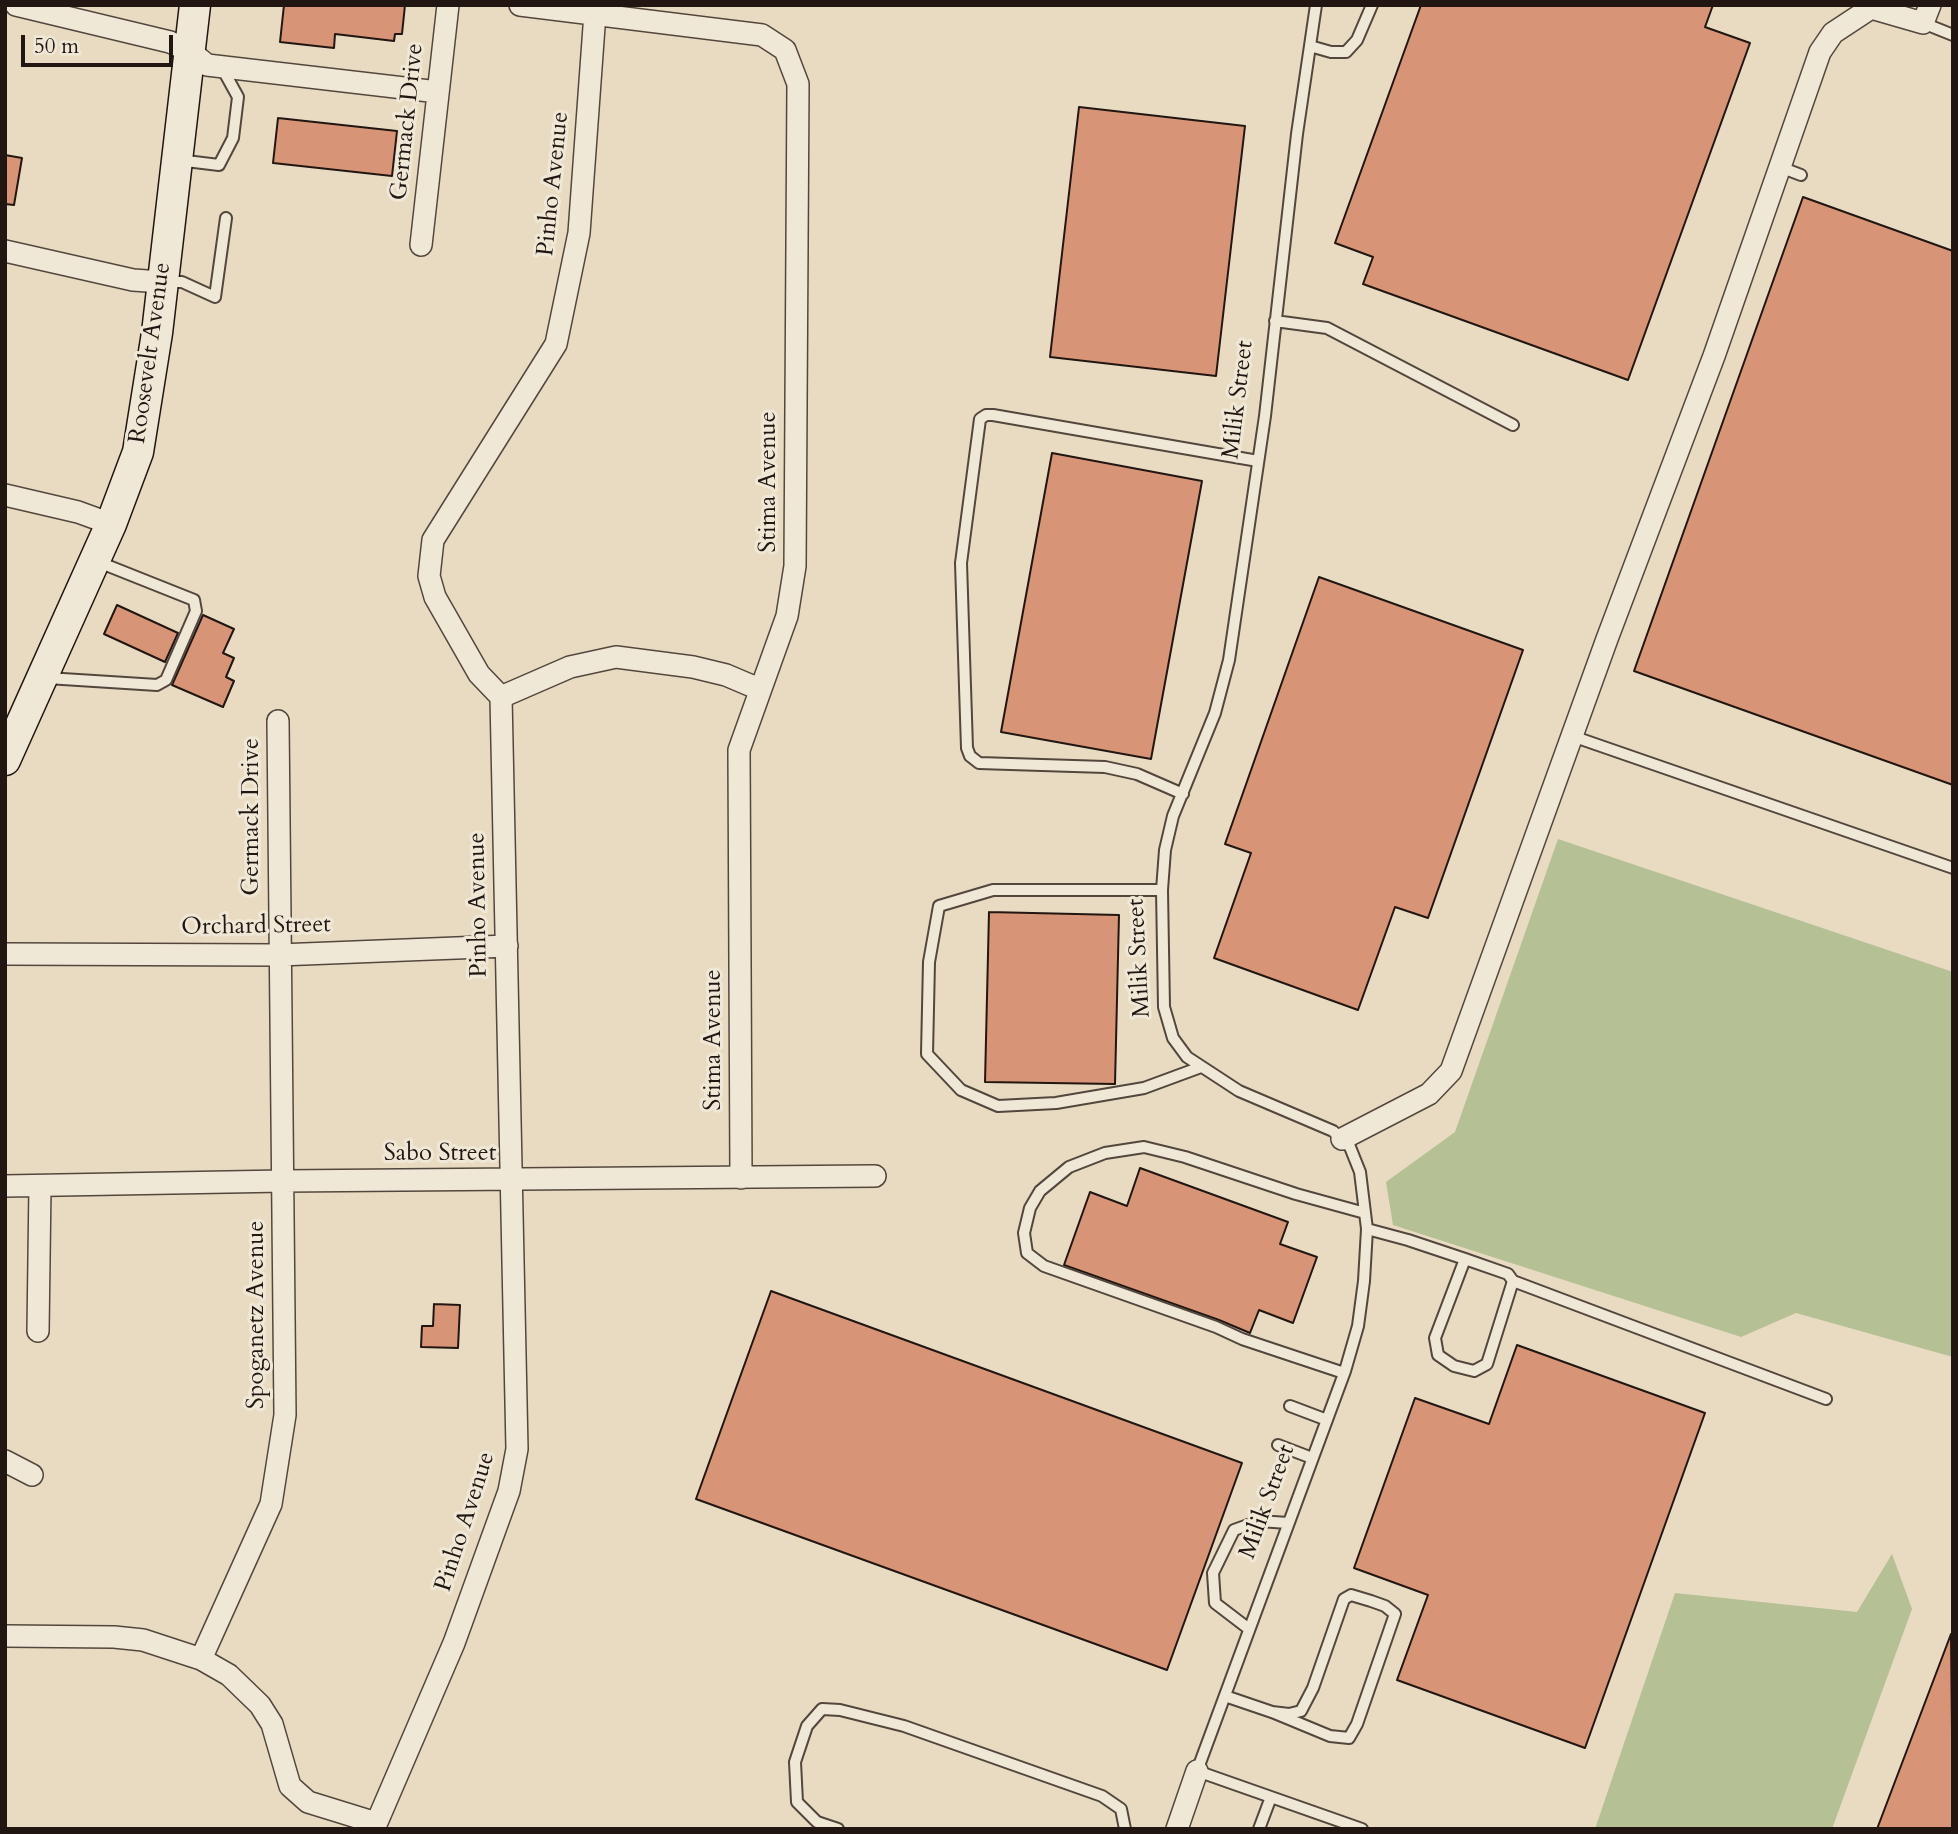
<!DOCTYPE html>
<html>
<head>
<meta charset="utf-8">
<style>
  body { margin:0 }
  #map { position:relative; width:1958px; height:1834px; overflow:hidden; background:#e8dbc2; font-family:Cardo,serif }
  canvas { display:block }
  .frame { position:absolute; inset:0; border:7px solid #211611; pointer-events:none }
  .scale { position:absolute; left:21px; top:35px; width:152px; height:32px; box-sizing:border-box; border:4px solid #211611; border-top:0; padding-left:9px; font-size:21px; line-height:24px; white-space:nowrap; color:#211611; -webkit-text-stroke:5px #f0e8d7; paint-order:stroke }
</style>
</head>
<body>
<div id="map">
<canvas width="1958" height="1834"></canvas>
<div class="frame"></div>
<div class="scale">50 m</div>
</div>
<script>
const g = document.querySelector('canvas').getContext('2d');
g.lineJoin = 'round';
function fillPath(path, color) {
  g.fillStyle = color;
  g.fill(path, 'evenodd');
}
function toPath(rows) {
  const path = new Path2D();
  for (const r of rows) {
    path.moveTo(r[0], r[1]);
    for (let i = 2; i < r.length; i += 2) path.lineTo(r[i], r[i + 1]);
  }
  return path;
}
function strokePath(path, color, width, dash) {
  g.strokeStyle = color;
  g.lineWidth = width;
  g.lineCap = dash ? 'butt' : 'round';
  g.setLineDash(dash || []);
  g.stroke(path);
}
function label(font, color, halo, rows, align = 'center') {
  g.font = font + ' Cardo,serif';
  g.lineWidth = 6;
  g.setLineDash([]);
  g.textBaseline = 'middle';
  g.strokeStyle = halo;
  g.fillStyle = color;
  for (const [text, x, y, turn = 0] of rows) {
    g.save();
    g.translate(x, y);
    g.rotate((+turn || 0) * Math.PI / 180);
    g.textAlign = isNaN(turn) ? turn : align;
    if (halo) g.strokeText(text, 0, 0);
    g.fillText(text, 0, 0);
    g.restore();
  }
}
fillPath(toPath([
  [1558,839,1953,972,1953,1357,1796,1313,1741,1337,1393,1225,1386,1182,1455,1132],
  [1892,1554,1912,1609,1832,1829,1595,1829,1675,1593,1857,1612]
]), '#b5c094');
const building = toPath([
  [284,5,405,5,402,34,395,34,394,41,335,34,334,48,280,42,284,5],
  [1421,5,1713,5,1705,27,1750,43,1628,380,1363,284,1373,257,1335,243,1421,5],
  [1079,107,1245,126,1216,376,1050,357,1079,107],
  [278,118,397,131,392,176,273,163,278,118],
  [5,155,22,158,14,205,5,204,5,155],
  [1803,197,1953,251,1953,785,1634,671,1803,197],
  [1052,453,1202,481,1151,759,1001,732,1052,453],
  [1319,577,1523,650,1428,918,1395,907,1358,1010,1214,958,1251,853,1225,844,1319,577],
  [117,605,178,633,165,662,104,634,117,605],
  [203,615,234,629,223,653,234,658,226,677,234,681,223,707,172,685,203,615],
  [989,912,1119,915,1115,1084,985,1082,989,912],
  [1140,1168,1288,1222,1280,1244,1317,1257,1293,1323,1259,1310,1250,1333,1219,1320,1064,1265,1090,1192,1127,1206,1140,1168],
  [771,1291,1242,1463,1167,1670,696,1499,771,1291],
  [434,1304,460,1305,458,1348,421,1347,422,1326,433,1326,434,1304],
  [1517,1345,1705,1413,1585,1748,1397,1680,1428,1595,1354,1568,1415,1398,1489,1424,1517,1345],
  [1951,1634,1953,1829,1877,1829,1951,1634]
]);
fillPath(building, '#d79477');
strokePath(building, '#211611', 2);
const service = toPath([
  [1316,5,1297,134,1265,416,1229,660,1215,713,1173,816,1165,850,1162,890,1164,1007,1173,1038,1187,1057,1239,1091,1333,1131,1350,1147,1360,1172,1367,1229,1364,1281,1358,1326,1345,1371,1197,1771,1362,1829],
  [1923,23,1953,35],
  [1310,46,1331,52,1346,52,1357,40,1372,5],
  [178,160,219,165,233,138,238,97,222,68],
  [1780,167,1801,175],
  [165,282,182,282,215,297,226,218],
  [1275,321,1327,328,1513,425],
  [47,678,157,685,166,680,196,611,194,600,96,561],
  [1572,736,1953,868],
  [1183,794,1137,774,1105,767,979,763,970,756,967,748,961,563,980,419,986,415,993,415,1258,461],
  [1162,890,993,890,939,906,929,962,927,1054,961,1090,998,1106,1056,1103,1144,1088,1201,1067],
  [1367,1229,1408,1240,1465,1259,1508,1274,1513,1281,1487,1364,1474,1371,1454,1366,1438,1355,1435,1338,1465,1259],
  [1513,1281,1826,1399],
  [1344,1373,1242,1339,1216,1327,1044,1266,1027,1253,1024,1233,1030,1208,1040,1191,1069,1167,1105,1153,1144,1147,1185,1157,1296,1194,1365,1213],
  [1290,1406,1327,1420],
  [1278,1445,1312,1458],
  [1249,1629,1215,1603,1213,1573,1234,1530,1259,1521,1288,1523],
  [1225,1696,1272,1712,1289,1714,1301,1711,1313,1688,1344,1599,1351,1595,1371,1601,1385,1606,1395,1614,1357,1724,1349,1738,1330,1736,1272,1712],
  [838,1829,817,1822,797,1802,795,1762,807,1726,822,1709,840,1710,904,1726,1102,1796,1121,1809,1125,1829],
  [1259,1829,1271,1797]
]);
const minor = toPath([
  [16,5,170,42,191,52,207,65,438,92],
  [520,5,762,35,785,50,798,84,795,566,787,616,739,750,741,1178],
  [421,245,448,5],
  [5,251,133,280,162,282],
  [5,495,78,512,111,524],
  [501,697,570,667,616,657,693,667,726,675,759,689],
  [5,954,279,955,507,946],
  [1342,1139,1429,1094,1451,1071,1607,639,1714,356,1820,52,1833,33,1871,8,1923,23,1930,5],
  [5,1186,283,1181,875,1176],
  [38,1331,40,1186],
  [5,1461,32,1475],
  [5,1636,114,1637,143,1640,201,1659,229,1675,260,1705,272,1724,290,1786,308,1802,376,1823],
  [201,1659,271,1504,285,1415,278,721],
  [374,1829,454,1643,509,1491,517,1449,501,697,479,674,435,597,429,576,433,540,556,344,579,233,595,13],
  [1177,1829,1197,1771]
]);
const secondary = toPath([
  [5,760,111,524,138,452,157,333,195,5]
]);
strokePath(service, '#53473d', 14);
strokePath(minor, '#53473d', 24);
strokePath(secondary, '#211611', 33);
strokePath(service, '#f0e8d7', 10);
strokePath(minor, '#f0e8d7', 21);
strokePath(secondary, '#f0e8d7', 30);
label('24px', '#211611', '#f0e8d7', [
  ["Germack Drive",408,122,-84],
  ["Pinho Avenue",554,184,-84],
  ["Roosevelt Avenue",151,353,-82],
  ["Milik Street",1239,400,-83],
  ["Stima Avenue",769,482,-90],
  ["Germack Drive",252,817,-90],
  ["Pinho Avenue",479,905,-91],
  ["Orchard Street",256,927,-1],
  ["Milik Street",1140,958,-93],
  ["Stima Avenue",714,1040,-90],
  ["Sabo Street",440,1154],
  ["Spoganetz Avenue",257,1315,-90],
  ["Milik Street",1268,1502,-70],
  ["Pinho Avenue",466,1522,-72]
]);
</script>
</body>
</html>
